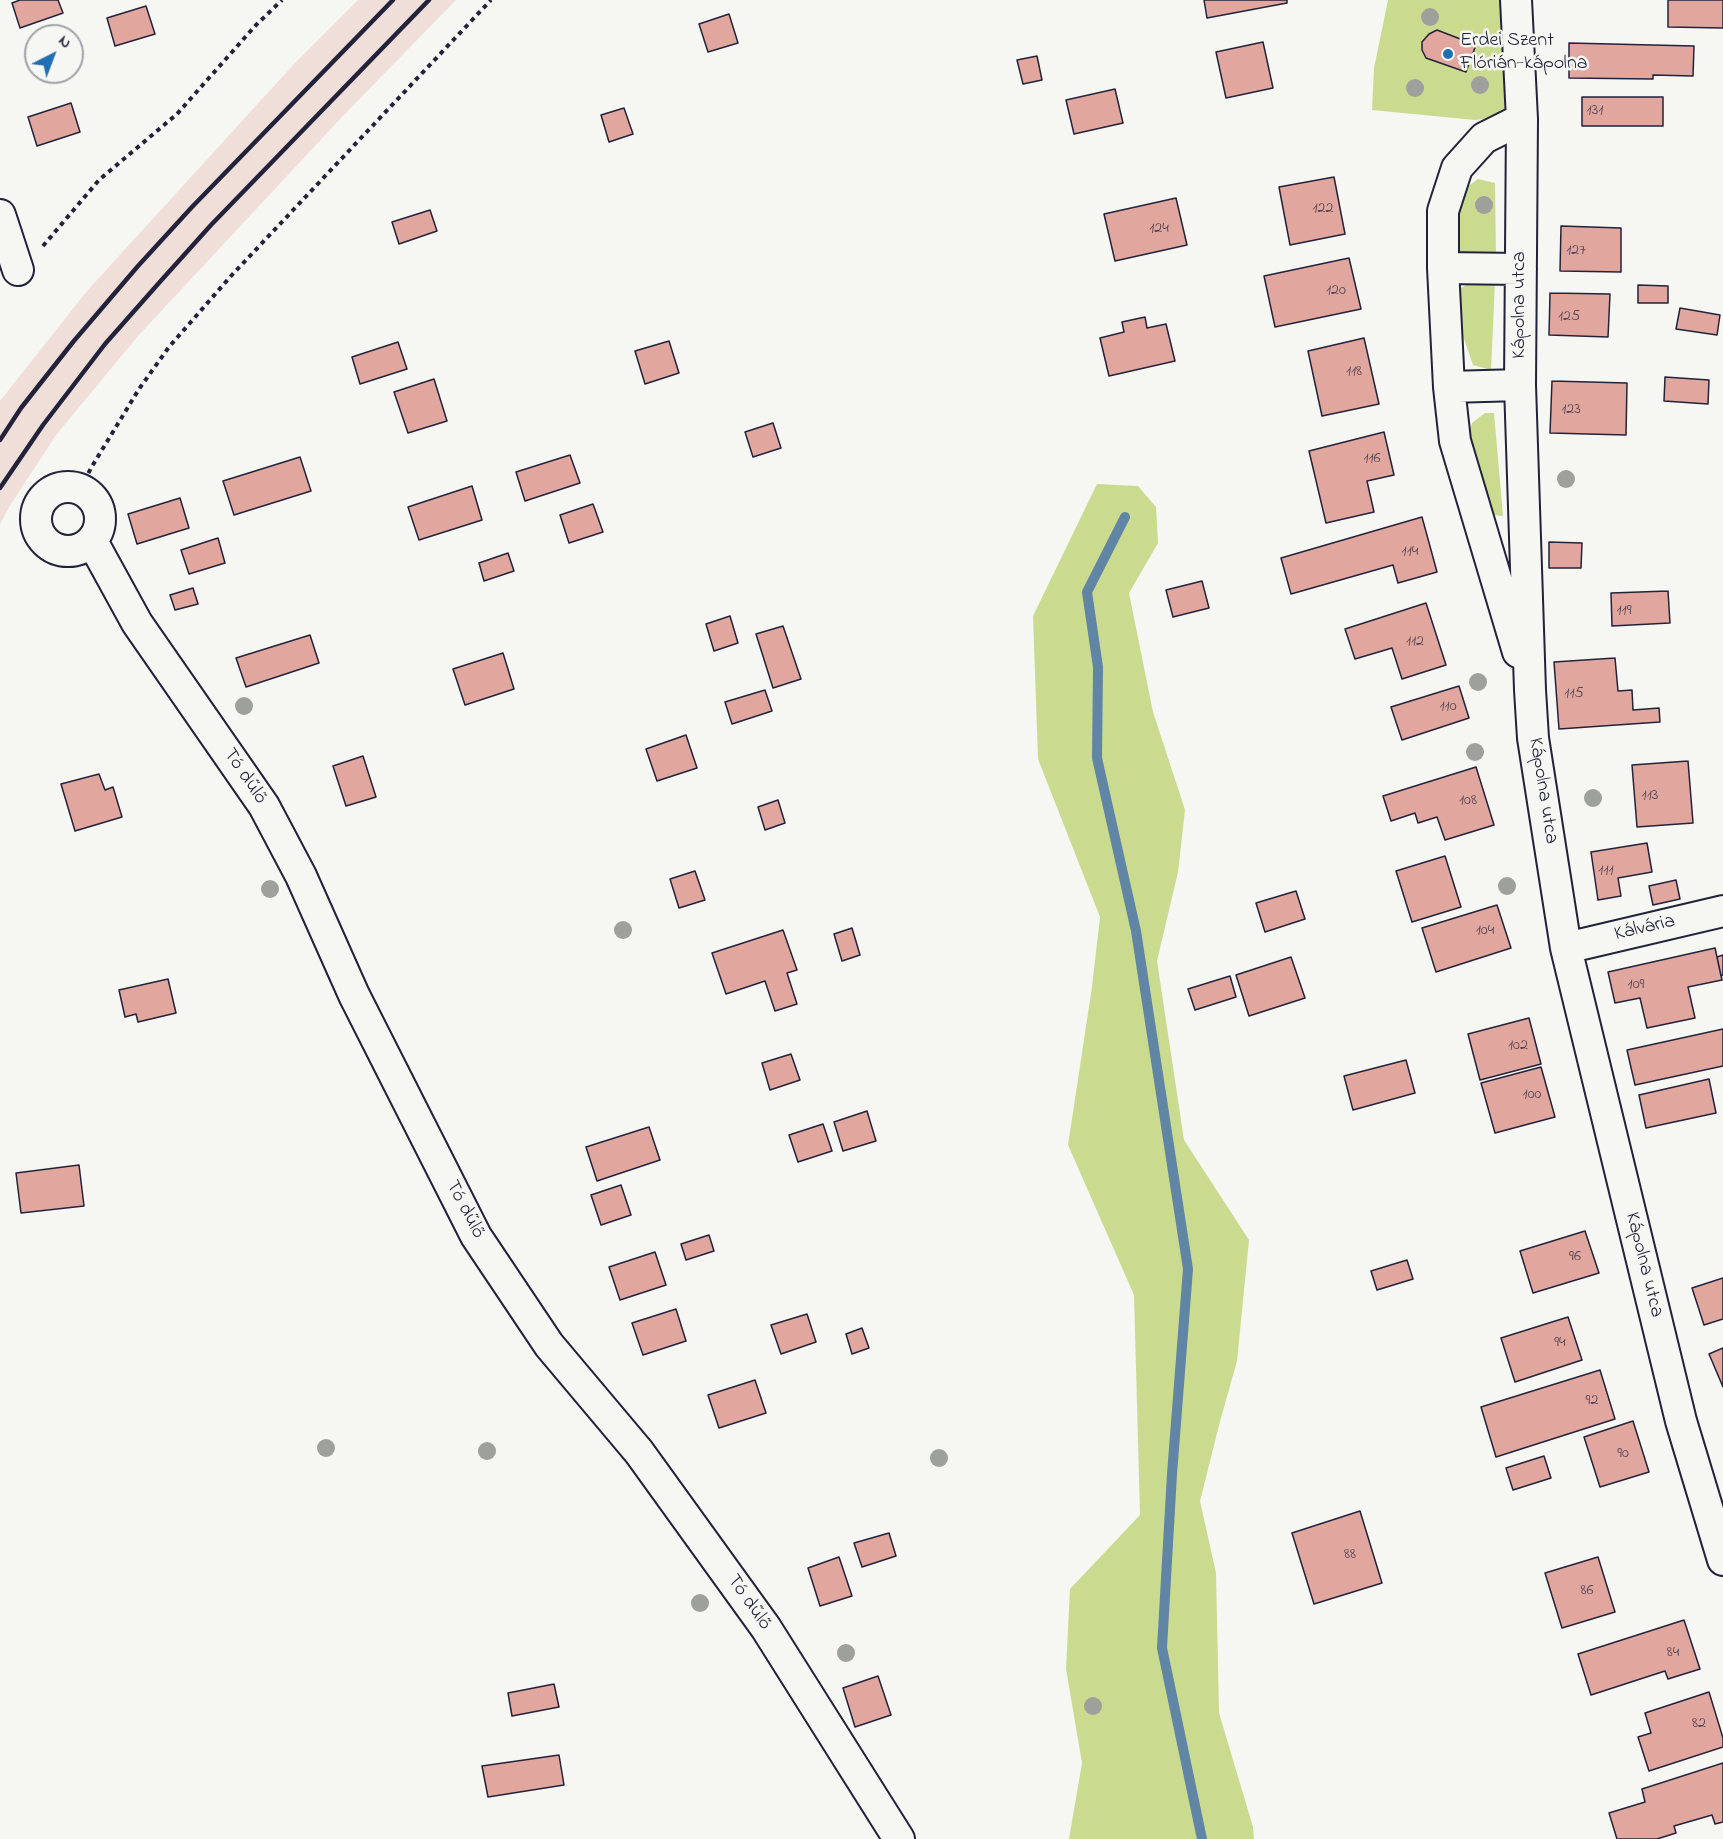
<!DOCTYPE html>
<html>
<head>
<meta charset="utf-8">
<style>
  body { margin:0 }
  #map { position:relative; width:1723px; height:1839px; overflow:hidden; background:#f6f6f2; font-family:"Indie Flower",sans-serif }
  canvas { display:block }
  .north { position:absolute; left:24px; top:24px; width:60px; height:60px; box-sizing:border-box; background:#f6f6f2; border:2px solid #a1a1a9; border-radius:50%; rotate:42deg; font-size:16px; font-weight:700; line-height:24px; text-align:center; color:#22223b }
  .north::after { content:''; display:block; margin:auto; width:21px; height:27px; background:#1f6fb2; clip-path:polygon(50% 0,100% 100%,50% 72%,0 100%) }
</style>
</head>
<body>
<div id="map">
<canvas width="1723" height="1839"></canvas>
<div class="north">N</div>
</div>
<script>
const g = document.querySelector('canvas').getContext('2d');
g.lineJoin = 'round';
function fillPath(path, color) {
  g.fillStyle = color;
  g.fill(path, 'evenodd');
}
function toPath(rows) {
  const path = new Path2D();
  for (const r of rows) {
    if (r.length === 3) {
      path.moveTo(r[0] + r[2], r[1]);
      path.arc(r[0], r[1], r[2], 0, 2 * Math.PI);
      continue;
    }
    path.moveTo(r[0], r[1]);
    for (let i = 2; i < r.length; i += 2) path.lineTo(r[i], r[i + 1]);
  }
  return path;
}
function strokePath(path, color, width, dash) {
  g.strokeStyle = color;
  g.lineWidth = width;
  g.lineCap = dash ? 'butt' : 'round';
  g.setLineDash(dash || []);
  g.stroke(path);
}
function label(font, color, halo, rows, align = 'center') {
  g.font = font + ' "Indie Flower",sans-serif';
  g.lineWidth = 5;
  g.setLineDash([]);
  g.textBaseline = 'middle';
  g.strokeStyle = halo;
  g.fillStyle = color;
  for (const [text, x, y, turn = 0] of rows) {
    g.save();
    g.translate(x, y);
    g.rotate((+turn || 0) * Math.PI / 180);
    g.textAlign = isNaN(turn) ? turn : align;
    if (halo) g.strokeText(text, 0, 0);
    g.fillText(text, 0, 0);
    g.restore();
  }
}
fillPath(toPath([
  [358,0,456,0,340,119,138,336,56,435,11,504,0,524,0,401,87,291,294,64]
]), '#f0ded9');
fillPath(toPath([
  [1388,0,1500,0,1505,3,1509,115,1475,120,1372,110,1374,68],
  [1478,179,1495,183,1496,256,1457,256,1455,204,1467,187],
  [1474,280,1495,281,1491,370,1473,365,1459,324,1461,288],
  [1485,413,1494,413,1503,516,1492,515,1468,437,1472,423],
  [1097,484,1138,486,1156,507,1158,543,1129,593,1153,712,1185,810,1178,872,1157,961,1184,1140,1249,1240,1237,1361,1219,1425,1200,1501,1216,1573,1219,1713,1253,1827,1254,1839,1069,1839,1082,1763,1066,1669,1070,1589,1140,1515,1134,1295,1068,1145,1092,987,1100,917,1038,759,1033,616]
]), '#cadb8f');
strokePath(toPath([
  [1125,517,1087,592,1098,667,1097,758,1136,931,1188,1269,1172,1474,1162,1648,1202,1839]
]), '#6085a5', 10);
const building = toPath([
  [20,0,58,0,63,13,20,28,12,3,20,0],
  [1204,0,1287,0,1287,3,1207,18,1204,0],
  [1668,0,1723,0,1723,28,1668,27,1668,0],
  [146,6,155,34,115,46,107,18,146,6],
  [729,14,738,43,708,52,699,24,729,14],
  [1437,30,1476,45,1466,72,1426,58,1422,50,1422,42,1429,34,1437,30],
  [1263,42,1273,88,1226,98,1216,52,1263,42],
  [1569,43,1694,46,1693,76,1653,75,1653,79,1569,78,1569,43],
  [1037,56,1042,80,1023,84,1017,60,1037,56],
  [1115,89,1123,123,1074,134,1066,100,1115,89],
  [1582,97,1663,97,1663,126,1582,126,1582,97],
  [71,103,80,132,37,146,28,117,71,103],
  [624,108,633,134,609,142,601,115,624,108],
  [1334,177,1345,234,1290,245,1279,187,1334,177],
  [1176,198,1187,245,1115,261,1104,214,1176,198],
  [430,210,437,231,399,244,392,222,430,210],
  [1561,226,1621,228,1621,272,1560,271,1561,226],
  [1349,258,1361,309,1275,327,1264,276,1349,258],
  [1638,285,1668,286,1668,303,1638,303,1638,285],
  [1550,293,1610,294,1608,337,1549,335,1550,293],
  [1680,308,1720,315,1717,335,1676,329,1680,308],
  [1145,317,1147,328,1166,324,1175,361,1109,376,1100,338,1124,332,1122,322,1145,317],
  [1364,338,1379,404,1322,416,1308,351,1364,338],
  [669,341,679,373,645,384,635,351,669,341],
  [398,342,407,369,360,384,352,357,398,342],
  [1665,377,1709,380,1708,404,1664,401,1665,377],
  [434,379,447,421,408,433,394,392,434,379],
  [1552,381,1627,383,1626,435,1550,433,1552,381],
  [773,423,781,448,753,457,745,432,773,423],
  [1384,432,1394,475,1367,481,1374,512,1326,523,1309,451,1384,432],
  [570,455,580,483,525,501,516,472,570,455],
  [300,457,311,491,234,515,223,481,300,457],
  [472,486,482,520,419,540,408,507,472,486],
  [180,498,189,528,137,544,128,514,180,498],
  [593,504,603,532,569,543,560,515,593,504],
  [1422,517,1437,572,1398,583,1393,565,1291,594,1281,558,1422,517],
  [218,538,225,563,189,574,181,550,218,538],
  [1549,542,1582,543,1581,568,1549,568,1549,542],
  [508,553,514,571,484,581,479,563,508,553],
  [1202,581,1209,608,1173,617,1166,590,1202,581],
  [193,588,198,604,175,610,170,595,193,588],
  [1668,591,1670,623,1612,626,1611,593,1668,591],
  [1426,603,1446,665,1402,679,1392,648,1355,659,1345,629,1426,603],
  [730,616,738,643,714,651,706,624,730,616],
  [783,626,801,679,773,688,756,634,783,626],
  [310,635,319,663,246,687,236,658,310,635],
  [503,653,514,689,465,705,453,669,503,653],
  [1615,658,1618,691,1632,690,1633,710,1659,708,1660,722,1559,729,1554,662,1615,658],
  [1459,686,1469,718,1402,740,1391,707,1459,686],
  [765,690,772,711,732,724,725,702,765,690],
  [686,735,697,768,657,781,646,749,686,735],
  [363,756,376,797,346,806,333,766,363,756],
  [1688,761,1693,823,1637,827,1632,765,1688,761],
  [1476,767,1494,825,1445,840,1437,817,1418,823,1415,813,1391,821,1383,796,1476,767],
  [99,774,105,790,113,787,122,817,75,831,61,784,99,774],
  [778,800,785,823,765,830,758,807,778,800],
  [1647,843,1652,872,1618,878,1621,896,1598,900,1591,852,1647,843],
  [1445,856,1461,907,1412,922,1396,871,1445,856],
  [695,871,705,900,679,908,670,879,695,871],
  [1676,880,1680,899,1653,905,1649,886,1676,880],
  [1296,891,1305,919,1265,932,1256,903,1296,891],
  [1497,905,1511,948,1436,972,1422,928,1497,905],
  [852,928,860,955,842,961,834,934,852,928],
  [783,930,797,970,787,973,797,1004,775,1011,765,981,726,994,712,953,783,930],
  [1715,948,1722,980,1688,987,1695,1018,1647,1028,1640,998,1615,1003,1608,972,1715,948],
  [1723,955,1723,975,1721,976,1717,957,1723,955],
  [1291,957,1305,998,1249,1016,1236,975,1291,957],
  [1230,976,1236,997,1195,1010,1188,989,1230,976],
  [168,979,176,1013,138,1022,136,1014,125,1017,119,990,168,979],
  [1529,1018,1541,1064,1480,1080,1468,1034,1529,1018],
  [1723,1029,1723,1066,1635,1085,1627,1050,1723,1029],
  [791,1054,800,1080,770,1090,762,1063,791,1054],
  [1406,1060,1415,1093,1353,1110,1344,1076,1406,1060],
  [1541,1067,1555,1117,1495,1133,1481,1083,1541,1067],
  [1709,1079,1716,1113,1646,1128,1639,1095,1709,1079],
  [867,1111,876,1141,843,1151,834,1122,867,1111],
  [823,1124,832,1151,798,1162,789,1135,823,1124],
  [649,1127,660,1160,597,1181,586,1147,649,1127],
  [79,1165,84,1206,21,1213,16,1173,79,1165],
  [621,1185,631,1215,601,1225,591,1195,621,1185],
  [1585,1231,1599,1273,1533,1293,1520,1251,1585,1231],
  [709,1235,714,1251,686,1260,681,1244,709,1235],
  [655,1252,666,1285,620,1300,609,1267,655,1252],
  [1407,1260,1413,1279,1377,1290,1371,1271,1407,1260],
  [1723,1278,1723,1319,1704,1325,1692,1288,1723,1278],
  [676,1309,686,1341,643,1355,632,1323,676,1309],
  [807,1314,816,1342,781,1354,771,1325,807,1314],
  [1568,1317,1582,1360,1515,1382,1501,1338,1568,1317],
  [862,1328,869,1348,852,1354,846,1334,862,1328],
  [1723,1348,1723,1387,1709,1354,1723,1348],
  [1600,1370,1615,1419,1496,1457,1481,1407,1600,1370],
  [755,1380,766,1413,719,1428,708,1395,755,1380],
  [1633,1421,1649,1472,1600,1487,1584,1437,1633,1421],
  [1544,1456,1551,1478,1513,1490,1506,1468,1544,1456],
  [1360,1511,1382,1583,1314,1604,1292,1533,1360,1511],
  [889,1533,896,1556,862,1567,854,1543,889,1533],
  [839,1557,852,1596,820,1606,808,1568,839,1557],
  [1598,1557,1615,1612,1562,1628,1545,1573,1598,1557],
  [1684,1620,1700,1669,1668,1679,1665,1671,1591,1695,1578,1654,1684,1620],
  [878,1676,891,1715,855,1727,843,1688,878,1676],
  [554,1684,559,1707,512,1716,508,1693,554,1684],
  [1709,1692,1723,1738,1723,1747,1649,1771,1638,1737,1651,1733,1645,1713,1709,1692],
  [559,1755,564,1785,488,1797,482,1766,559,1755],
  [1723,1763,1723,1822,1715,1824,1712,1815,1674,1826,1676,1833,1657,1839,1617,1839,1609,1813,1645,1802,1642,1789,1723,1763]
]);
fillPath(building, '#e1a79e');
strokePath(building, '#22223b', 1.5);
const street = toPath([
  [1516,0,1522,119,1520,385,1530,690,1533,738,1566,948,1681,1421,1723,1560],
  [0,215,18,270],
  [1443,268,1521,269],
  [1449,387,1520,385],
  [68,519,32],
  [92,541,137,623,264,806,301,876,354,995,476,1236,549,1345,639,1452,766,1628,899,1839],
  [1518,652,1455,441,1449,387,1443,268,1443,211,1457,168,1484,138,1522,119],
  [1566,948,1723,911]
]);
strokePath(street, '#22223b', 34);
strokePath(toPath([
  [43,246,99,180,177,114,256,25,282,0],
  [80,489,91,468,139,389,169,347,231,276,491,0]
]), '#22223b', 4, [4.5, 4.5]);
strokePath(street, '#f6f6f2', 30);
strokePath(toPath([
  [0,440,21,408,73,342,138,266,192,207,393,0],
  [0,488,43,425,105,344,158,284,211,225,429,0]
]), '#22223b', 4.5);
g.fillStyle = '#9da09b';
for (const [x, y] of [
  [1430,17],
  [1480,85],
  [1415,88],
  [1484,205],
  [1566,479],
  [1478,682],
  [244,706],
  [1475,752],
  [1593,798],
  [1507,886],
  [270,889],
  [623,930],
  [326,1448],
  [487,1451],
  [939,1458],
  [700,1603],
  [846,1653],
  [1093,1706]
]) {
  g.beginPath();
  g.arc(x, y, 9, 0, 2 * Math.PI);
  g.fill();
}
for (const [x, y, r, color] of [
  [1448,54,6,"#1f6fb2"]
]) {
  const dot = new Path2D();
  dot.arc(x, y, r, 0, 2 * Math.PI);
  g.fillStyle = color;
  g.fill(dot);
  strokePath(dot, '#f6f6f2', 2);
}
label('16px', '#524354', null, [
  ["131",1595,111],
  ["122",1323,209],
  ["124",1159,229],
  ["127",1576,251],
  ["120",1336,291],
  ["125",1569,317],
  ["118",1354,372],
  ["123",1571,410],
  ["116",1372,459],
  ["114",1410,552],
  ["119",1624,611],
  ["112",1415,642],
  ["115",1574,694],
  ["110",1448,707],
  ["113",1650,796],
  ["108",1468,801],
  ["111",1606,871],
  ["104",1485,931],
  ["109",1636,985],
  ["102",1518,1046],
  ["100",1532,1095],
  ["96",1575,1257],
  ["94",1560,1343],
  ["92",1592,1401],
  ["90",1623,1454],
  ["88",1350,1555],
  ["86",1587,1591],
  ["84",1673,1653],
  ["82",1699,1724]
]);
label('20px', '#22223b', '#f6f6f2', [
  ["Erdei Szent",1460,42],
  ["Flórián-kápolna",1460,65]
], 'left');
label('20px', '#22223b', '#f6f6f2', [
  ["Kápolna utca",1521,305,-90],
  ["Tó dűlő",244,777,56],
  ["Kápolna utca",1542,791,81],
  ["Kálvária",1645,929,-13],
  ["Tó dűlő",464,1210,62],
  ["Kápolna utca",1643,1265,76],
  ["Tó dűlő",748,1603,55]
]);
</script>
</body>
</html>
